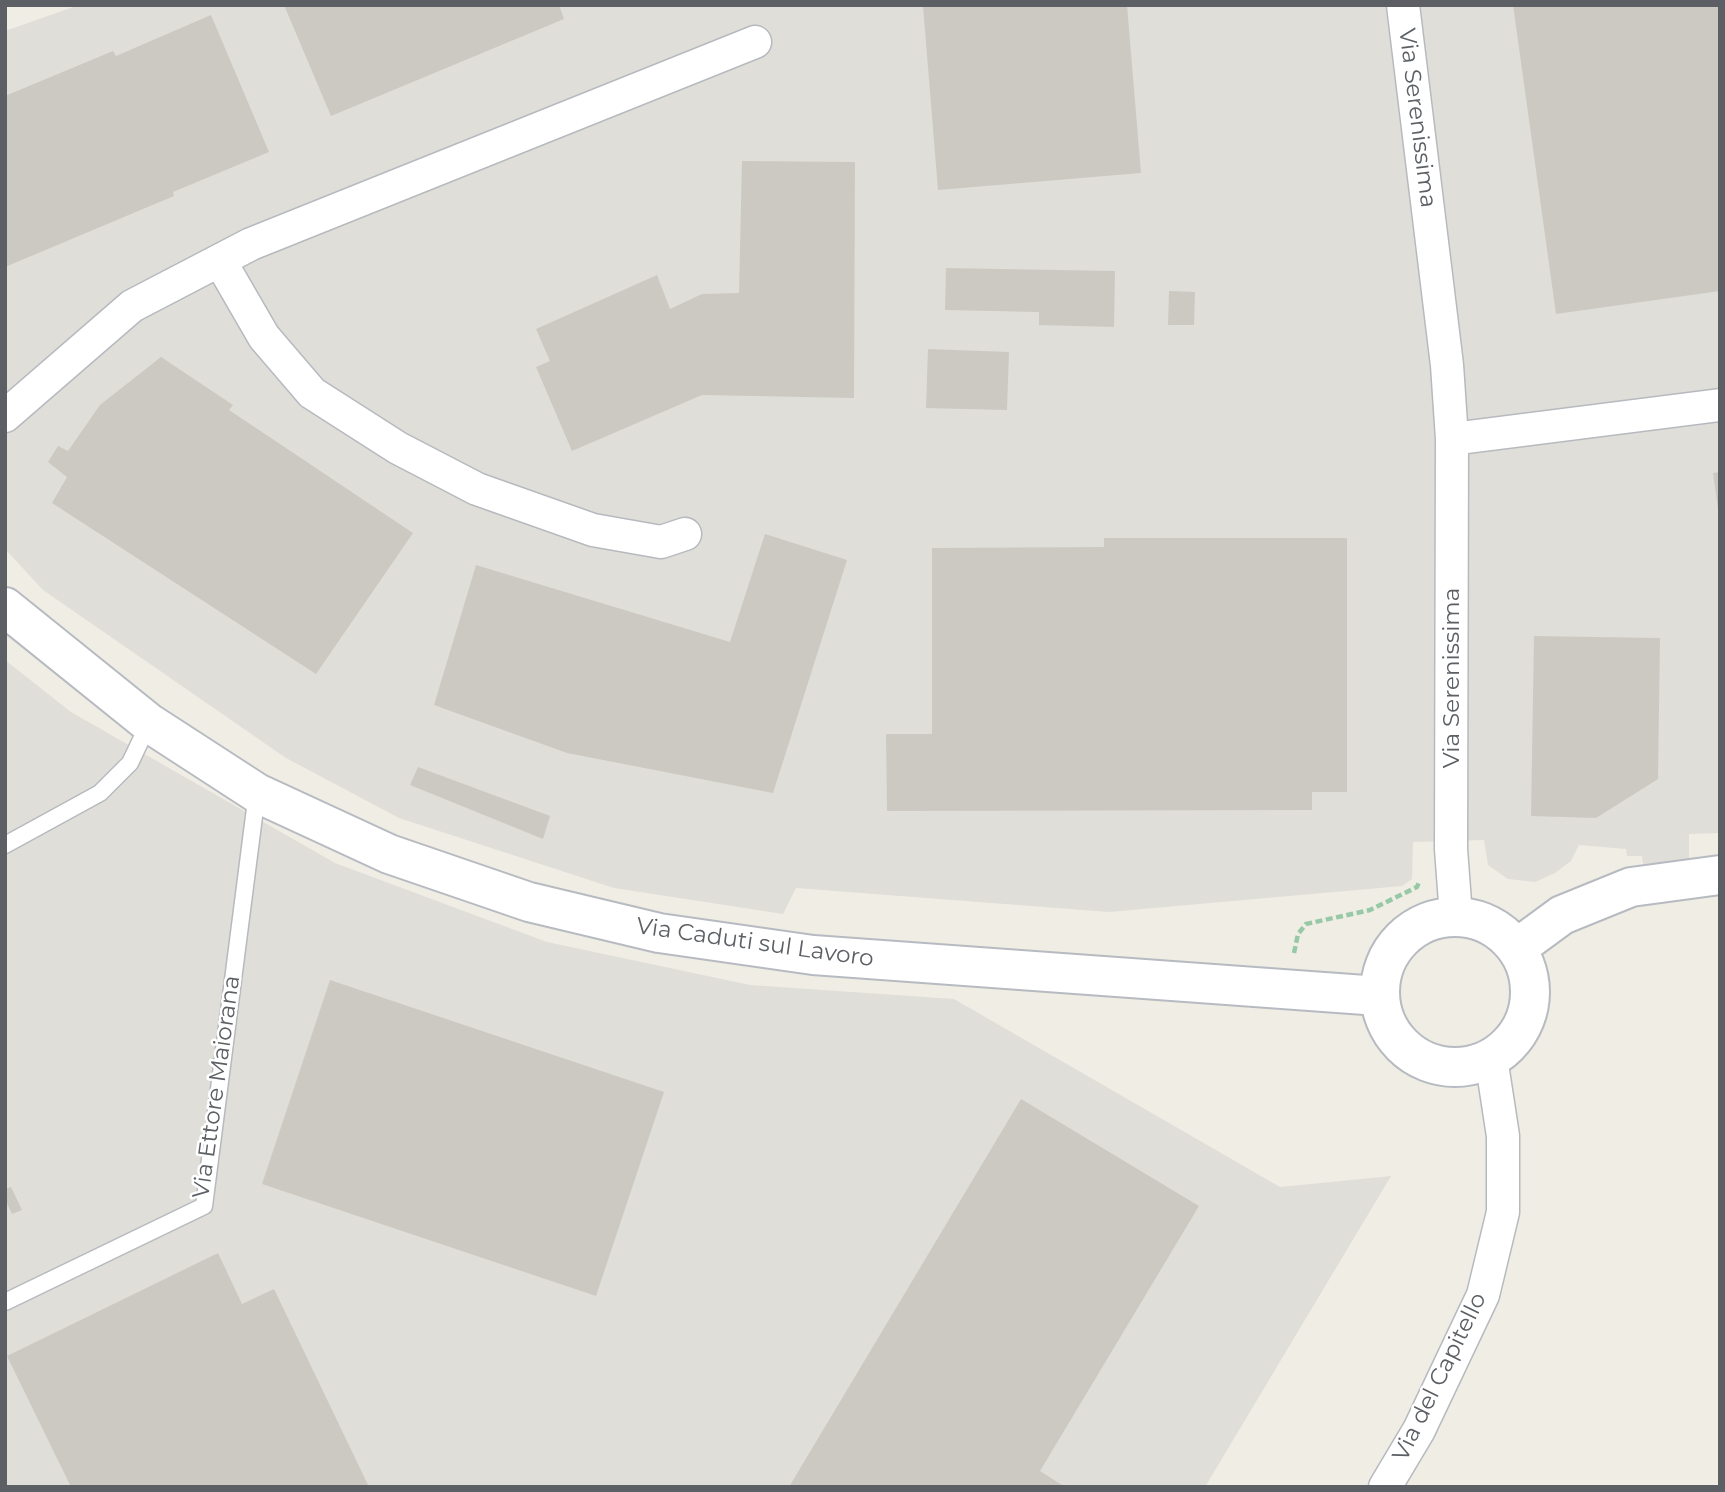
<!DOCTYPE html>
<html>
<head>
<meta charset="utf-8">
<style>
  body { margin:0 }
  #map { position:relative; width:1725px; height:1492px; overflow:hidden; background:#efede4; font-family:Montserrat,sans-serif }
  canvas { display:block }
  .frame { position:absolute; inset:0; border:7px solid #5c6065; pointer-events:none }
</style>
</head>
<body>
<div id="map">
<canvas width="1725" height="1492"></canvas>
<div class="frame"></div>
</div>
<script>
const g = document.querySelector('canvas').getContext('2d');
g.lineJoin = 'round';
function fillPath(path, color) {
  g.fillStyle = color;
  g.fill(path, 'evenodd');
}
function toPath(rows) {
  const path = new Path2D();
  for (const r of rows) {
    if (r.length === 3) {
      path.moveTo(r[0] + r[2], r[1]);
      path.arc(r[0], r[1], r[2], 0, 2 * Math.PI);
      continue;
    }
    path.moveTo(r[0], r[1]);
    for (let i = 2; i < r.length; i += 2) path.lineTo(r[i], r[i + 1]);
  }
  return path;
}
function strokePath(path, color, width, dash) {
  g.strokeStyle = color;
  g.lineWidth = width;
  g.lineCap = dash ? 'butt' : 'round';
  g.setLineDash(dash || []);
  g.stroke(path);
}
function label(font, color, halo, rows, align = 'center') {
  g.font = font + ' Montserrat,sans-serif';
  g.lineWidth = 5;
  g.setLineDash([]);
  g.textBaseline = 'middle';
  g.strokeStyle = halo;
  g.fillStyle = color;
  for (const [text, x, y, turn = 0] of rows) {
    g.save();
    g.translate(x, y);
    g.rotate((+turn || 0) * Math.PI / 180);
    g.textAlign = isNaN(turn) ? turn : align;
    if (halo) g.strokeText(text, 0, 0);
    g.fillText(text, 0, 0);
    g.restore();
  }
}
fillPath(toPath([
  [79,5,1720,5,1720,833,1689,834,1689,861,1643,864,1642,856,1627,856,1626,849,1579,845,1571,861,1555,873,1535,882,1508,879,1488,865,1484,840,1413,842,1412,879,1402,886,1109,912,796,888,783,914,614,888,399,818,286,758,43,590,5,549,5,31],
  [5,660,71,712,335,863,547,942,750,985,954,999,1280,1187,1391,1176,1205,1487,5,1487]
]), '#e0ded8');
fillPath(toPath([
  [284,5,559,5,564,19,331,116],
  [1127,5,1141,173,938,190,923,6],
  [1513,5,1720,5,1720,291,1556,314],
  [211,15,269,152,173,192,174,196,5,267,5,96,113,51,116,56],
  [742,161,855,162,854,398,702,395,572,451,536,367,550,361,536,329,657,275,670,309,702,294,739,293],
  [946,268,1115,271,1114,327,1039,325,1039,312,945,310],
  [1169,291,1195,292,1194,325,1168,325],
  [928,349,1009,352,1007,410,926,408],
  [161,357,233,405,229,410,413,533,316,674,52,503,67,477,48,462,58,446,68,451,100,405],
  [1720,472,1720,509,1718,509,1713,473],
  [765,534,847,560,773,793,567,753,434,705,476,565,730,642],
  [1104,538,1347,538,1347,792,1312,792,1312,810,887,811,886,734,932,734,932,548,1104,547],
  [1534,636,1660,638,1658,779,1596,818,1531,816],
  [418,767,550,816,543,839,410,785],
  [330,980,664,1092,596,1296,262,1184],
  [1021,1099,1199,1206,1040,1471,1065,1487,789,1487],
  [11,1187,22,1210,12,1214,5,1199,5,1189],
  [218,1253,242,1304,274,1289,369,1487,71,1487,7,1356]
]), '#ccc9c3');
const lane = toPath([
  [5,845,100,793,130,763,149,723],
  [5,1302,204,1206,257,793]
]);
const street = toPath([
  [1403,5,1447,365,1452,439,1451,849,1456,916],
  [220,261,264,337,312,393,398,448,477,489,593,530,661,542,685,534],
  [5,416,132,306,251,244,755,42],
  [1452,439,1720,405],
  [1385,1487,1419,1430,1483,1295,1503,1212,1503,1136,1491,1058]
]);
const secondary = toPath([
  [5,607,149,723,257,793,389,854,529,902,659,933,813,955,1379,996],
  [1455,992,75],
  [1517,948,1562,915,1631,887,1720,875]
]);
strokePath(lane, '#b6babf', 19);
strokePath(street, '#b6babf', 35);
strokePath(secondary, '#b7bbc1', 42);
strokePath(toPath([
  [1294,953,1298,934,1306,924,1370,910,1417,887,1419,882]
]), '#98c9a6', 4.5, [7, 3.5]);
strokePath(lane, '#fff', 16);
strokePath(street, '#fff', 32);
strokePath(secondary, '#fff', 38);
label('23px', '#5c6065', '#fff', [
  ["Via Serenissima",1417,118,83],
  ["Via Serenissima",1452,678,-90],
  ["Via Caduti sul Lavoro",755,943,8],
  ["Via Ettore Maiorana",217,1087,-82],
  ["Via del Capitello",1440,1377,-64]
]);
</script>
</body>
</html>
